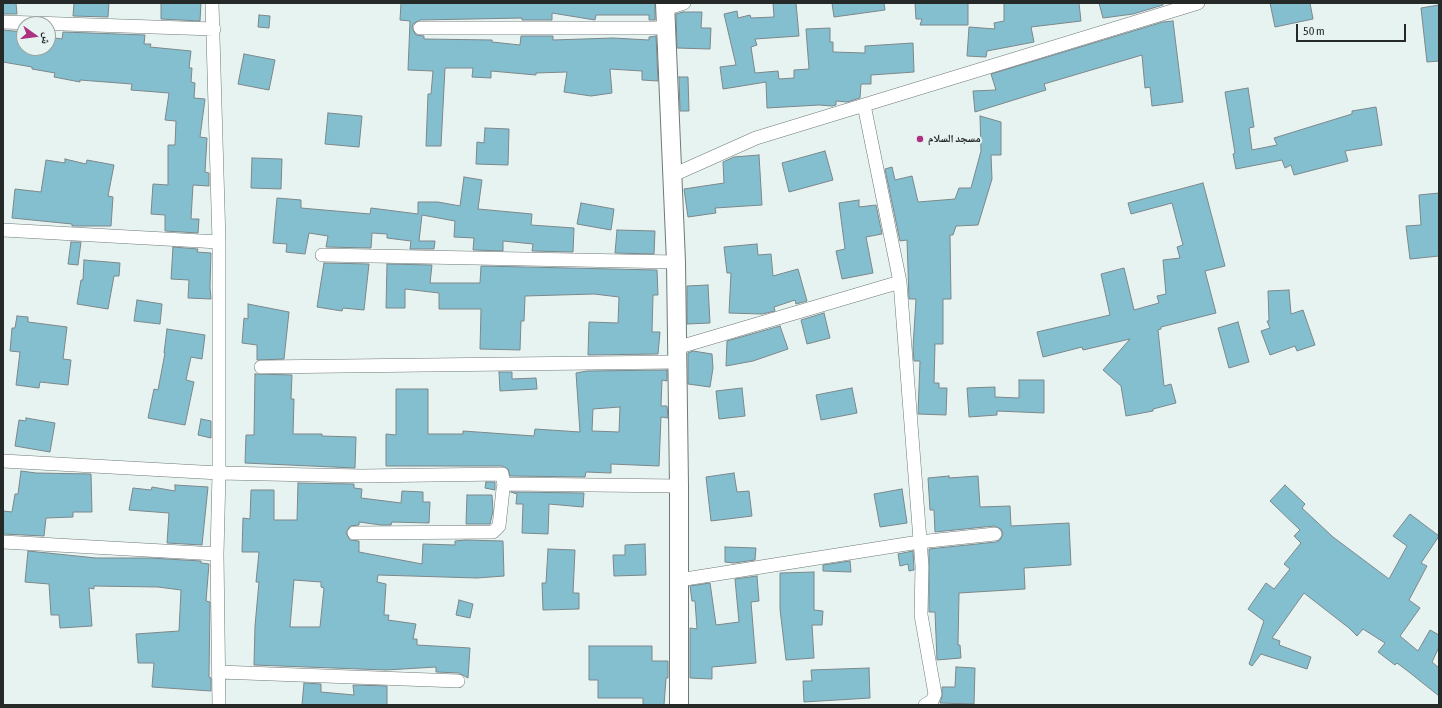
<!DOCTYPE html>
<html>
<head>
<meta charset="utf-8">
<style>
  body { margin:0 }
  #map { position:relative; width:1442px; height:708px; overflow:hidden; background:#e6f3f1; font-family:"Asap Condensed","Noto Naskh Arabic",sans-serif }
  canvas { display:block }
  .frame { position:absolute; inset:0; border:4px solid #252a29; pointer-events:none }
  .north { position:absolute; left:16px; top:16px; width:40px; height:40px; box-sizing:border-box; background:#e6f3f1; border:1px solid #99a3a1; border-radius:50%; rotate:104deg; font-size:11px; font-weight:700; line-height:16px; text-align:center; color:#252a29 }
  .north::after { content:''; display:block; margin:auto; width:14px; height:18px; background:#ae3181; clip-path:polygon(50% 0,100% 100%,50% 72%,0 100%) }
  .scale { position:absolute; left:1296px; top:24px; width:110px; height:18px; box-sizing:border-box; border:2px solid #252a29; border-top:0; padding-left:5px; font-size:12px; line-height:14px; white-space:nowrap; color:#252a29; -webkit-text-stroke:3px #e6f3f1; paint-order:stroke }
</style>
</head>
<body>
<div id="map">
<canvas width="1442" height="708"></canvas>
<div class="frame"></div>
<div class="north">ش</div>
<div class="scale">50 m</div>
</div>
<script>
const g = document.querySelector('canvas').getContext('2d');
g.lineJoin = 'round';
function fillPath(path, color) {
  g.fillStyle = color;
  g.fill(path, 'evenodd');
}
function toPath(rows) {
  const path = new Path2D();
  for (const r of rows) {
    path.moveTo(r[0], r[1]);
    for (let i = 2; i < r.length; i += 2) path.lineTo(r[i], r[i + 1]);
  }
  return path;
}
function strokePath(path, color, width, dash) {
  g.strokeStyle = color;
  g.lineWidth = width;
  g.lineCap = dash ? 'butt' : 'round';
  g.setLineDash(dash || []);
  g.stroke(path);
}
function label(font, color, halo, rows, align = 'center') {
  g.font = font + ' "Asap Condensed","Noto Naskh Arabic",sans-serif';
  g.lineWidth = 4;
  g.setLineDash([]);
  g.textBaseline = 'middle';
  g.strokeStyle = halo;
  g.fillStyle = color;
  for (const [text, x, y, turn = 0] of rows) {
    g.save();
    g.translate(x, y);
    g.rotate((+turn || 0) * Math.PI / 180);
    g.textAlign = isNaN(turn) ? turn : align;
    if (halo) g.strokeText(text, 0, 0);
    g.fillText(text, 0, 0);
    g.restore();
  }
}
const building = toPath([
  [3,3,16,3,17,14,3,14,3,3],
  [74,3,109,3,108,17,73,16,74,3],
  [161,3,201,3,200,21,161,19,161,3],
  [401,3,655,3,655,20,649,20,649,15,596,15,595,20,552,13,552,20,522,20,522,18,420,20,413,24,412,28,416,35,424,36,424,39,492,40,492,42,520,45,521,36,553,36,553,40,613,38,649,40,649,37,656,36,658,81,642,80,642,71,610,69,612,93,591,96,564,92,567,72,536,73,536,75,491,71,491,78,472,77,473,68,445,68,441,146,426,146,428,94,431,94,433,71,408,70,410,21,400,20,401,3],
  [773,3,796,3,799,36,755,39,757,45,751,47,755,73,778,71,779,79,794,78,794,70,809,69,806,29,830,28,830,42,833,42,833,52,865,53,865,46,913,43,914,72,871,75,871,84,861,84,860,98,847,102,836,101,836,105,832,106,819,105,767,108,766,82,723,89,720,67,736,65,724,14,737,11,738,18,750,15,751,18,774,17,773,3],
  [832,3,884,3,885,10,834,17,832,3],
  [915,3,968,3,968,25,920,25,922,19,916,19,915,3],
  [1004,3,1079,3,1081,21,1031,27,1034,42,987,51,986,57,967,56,969,27,995,29,994,23,1004,21,1004,3],
  [1099,3,1163,3,1163,5,1133,14,1103,18,1099,3],
  [1270,3,1310,3,1313,19,1275,27,1270,3],
  [1439,5,1439,61,1427,62,1421,8,1439,5],
  [683,12,702,12,701,28,711,28,710,49,677,48,676,14,683,12],
  [259,15,270,16,269,28,258,27,259,15],
  [1173,21,1183,102,1152,106,1150,87,1145,88,1142,55,1044,84,1046,90,975,112,973,91,996,90,991,74,1163,22,1173,21],
  [3,30,24,32,24,48,48,48,48,37,62,39,63,32,145,35,144,44,151,44,150,47,191,51,189,68,192,68,191,82,195,83,194,98,205,99,200,137,207,138,205,172,209,173,209,186,193,185,191,219,199,219,198,233,165,231,165,215,151,214,153,184,168,185,168,145,175,145,176,121,165,120,169,93,131,90,132,84,80,80,80,82,54,77,55,73,32,69,32,67,3,62,3,30],
  [244,54,275,60,269,90,238,84,244,54],
  [679,77,688,77,689,111,680,111,679,77],
  [1248,88,1254,127,1249,128,1252,150,1277,145,1274,138,1352,114,1352,111,1376,107,1382,145,1345,151,1348,161,1294,175,1291,165,1285,168,1282,160,1236,169,1233,154,1235,153,1225,92,1248,88],
  [328,113,362,116,359,147,325,144,328,113],
  [980,116,1001,122,1001,155,991,155,992,179,978,225,956,226,953,235,950,235,951,299,943,299,943,344,935,344,934,383,939,383,939,388,947,388,946,415,918,414,920,361,914,361,913,348,916,299,909,299,907,240,900,241,885,169,892,167,895,180,912,176,918,202,955,199,959,188,971,188,981,151,980,116],
  [485,128,509,129,508,165,476,164,477,142,484,143,485,128],
  [825,151,833,180,789,192,782,163,825,151],
  [759,155,762,205,715,208,716,213,688,217,684,189,724,183,723,162,734,157,759,155],
  [252,158,282,159,281,189,251,188,252,158],
  [65,159,86,164,87,160,114,165,108,196,113,197,111,226,72,226,72,224,12,218,15,189,41,192,46,160,65,163,65,159],
  [464,177,482,180,478,209,532,214,531,225,574,228,573,252,532,251,533,244,503,241,503,251,473,250,474,238,454,237,455,221,422,215,419,241,435,241,434,249,410,249,411,241,387,238,387,234,372,233,371,248,326,247,328,236,309,233,305,254,286,252,287,244,273,243,277,198,301,200,301,208,370,214,371,208,418,214,418,202,438,202,460,206,464,177],
  [1203,183,1225,266,1205,271,1216,313,1161,327,1161,329,1158,330,1164,386,1171,384,1176,403,1153,409,1153,411,1126,416,1121,386,1103,370,1130,339,1083,350,1082,347,1043,357,1037,332,1110,315,1101,274,1124,268,1134,310,1159,303,1157,296,1166,294,1163,260,1180,258,1177,247,1183,245,1172,203,1131,214,1128,203,1203,183],
  [1439,193,1439,256,1410,259,1406,226,1421,225,1419,195,1439,193],
  [859,200,859,207,876,205,882,234,866,237,873,273,842,279,836,251,845,249,839,203,859,200],
  [581,203,614,209,611,230,577,224,581,203],
  [617,230,655,231,654,254,615,253,617,230],
  [71,242,81,242,78,265,68,264,71,242],
  [757,244,758,255,771,254,773,276,798,269,807,301,796,304,795,300,774,307,775,311,762,314,729,313,731,273,727,273,724,247,757,244],
  [173,247,198,249,197,252,211,253,210,287,211,299,188,298,189,280,171,279,173,247],
  [84,260,120,263,119,276,114,276,108,309,77,304,81,280,83,280,84,260],
  [324,263,369,264,364,310,343,308,342,311,317,307,324,263],
  [387,264,432,265,430,283,480,283,481,266,657,270,658,295,653,295,652,332,660,332,658,354,588,355,589,322,618,323,619,297,594,294,525,296,524,321,521,321,520,350,480,349,481,309,439,309,439,293,405,289,405,308,386,308,387,264],
  [708,285,710,323,687,324,687,286,708,285],
  [1289,290,1291,314,1303,310,1315,345,1297,351,1295,346,1270,355,1261,331,1270,328,1267,321,1269,321,1268,291,1289,290],
  [137,300,162,304,160,324,134,321,137,300],
  [248,304,289,312,284,359,257,360,257,345,242,343,244,318,248,319,248,304],
  [824,313,830,338,807,344,801,320,824,313],
  [17,316,28,317,28,322,67,327,63,359,71,360,68,385,40,382,39,388,16,385,20,352,10,351,12,328,15,328,17,316],
  [1238,322,1249,362,1229,368,1218,328,1238,322],
  [780,326,788,349,753,361,726,366,727,341,780,326],
  [167,329,205,335,202,359,191,357,186,380,194,382,185,425,148,418,154,389,158,390,165,353,164,353,167,329],
  [693,351,712,354,713,368,710,387,688,384,688,353,693,351],
  [667,370,667,381,662,380,661,406,667,406,668,418,661,417,659,466,611,464,611,473,586,472,585,477,510,476,508,469,502,466,386,466,386,434,396,435,396,389,428,389,428,434,463,434,463,431,534,436,535,429,580,432,576,373,587,371,667,370],
  [620,407,619,432,592,431,593,409,620,407],
  [499,372,512,372,512,379,536,378,537,389,500,391,499,372],
  [255,374,292,375,291,399,294,399,293,434,322,434,322,436,356,437,355,468,245,463,246,435,254,435,255,374],
  [1019,380,1044,380,1044,413,997,411,997,415,969,417,967,388,995,387,995,397,1019,398,1019,380],
  [742,388,745,416,719,419,716,391,742,388],
  [852,388,857,413,821,420,816,395,852,388],
  [26,418,55,423,50,452,15,446,19,420,26,421,26,418],
  [201,419,211,421,211,438,198,435,201,419],
  [21,471,36,473,91,474,92,512,73,512,73,517,46,518,44,536,3,534,3,511,12,512,15,494,18,494,21,471],
  [734,473,737,492,749,491,752,516,711,521,706,477,734,473],
  [949,476,949,478,978,476,980,507,1010,506,1011,526,1069,523,1071,565,1024,568,1025,589,959,593,958,645,960,645,961,658,937,660,935,612,929,612,929,549,996,542,1000,540,1003,534,1001,529,994,526,935,532,934,510,930,510,928,478,949,476],
  [486,482,495,482,495,490,485,488,486,482],
  [298,483,354,484,354,488,362,489,361,498,401,503,402,491,423,492,423,502,430,502,429,523,392,522,391,525,381,525,359,522,359,525,350,526,346,533,350,540,359,541,359,552,422,564,423,544,455,545,455,541,466,540,503,541,504,576,477,578,378,575,377,582,386,584,384,615,389,615,388,620,416,624,413,639,417,639,417,645,470,648,468,678,459,673,436,672,436,667,386,670,254,665,255,626,259,582,256,582,259,552,242,552,243,518,250,519,251,490,274,490,274,520,297,520,298,483],
  [294,580,321,582,321,587,324,588,320,627,290,627,294,580],
  [175,485,208,487,202,545,167,543,169,513,129,510,133,488,151,490,152,487,175,491,175,485],
  [1285,485,1305,504,1302,508,1333,537,1389,579,1407,546,1393,536,1410,514,1439,536,1421,563,1427,566,1409,600,1420,608,1400,636,1418,651,1430,630,1439,635,1439,647,1432,662,1439,668,1439,696,1409,672,1397,663,1395,665,1378,652,1385,643,1363,629,1357,636,1349,628,1304,593,1272,638,1280,641,1279,645,1311,657,1307,669,1261,654,1252,666,1249,664,1264,621,1248,609,1266,583,1274,589,1290,569,1284,564,1301,543,1294,536,1300,530,1270,501,1285,485],
  [902,489,907,523,880,527,874,494,902,489],
  [511,492,584,493,583,507,549,504,548,534,522,533,523,504,516,504,517,494,511,492],
  [467,495,492,495,493,511,490,524,466,524,467,495],
  [645,544,646,575,614,576,613,555,625,555,625,545,645,544],
  [725,547,756,548,755,560,734,563,725,562,725,547],
  [548,549,575,550,573,593,579,593,579,609,543,610,542,583,546,583,548,549],
  [28,551,96,558,150,558,201,561,201,563,209,564,206,601,210,602,209,677,211,678,211,691,152,687,154,663,138,663,136,634,179,631,181,590,158,587,94,586,94,589,89,588,92,626,60,628,59,615,51,615,49,584,25,582,28,551],
  [913,551,914,570,909,571,908,564,900,566,898,554,913,551],
  [850,561,851,572,823,571,823,565,850,561],
  [814,572,814,610,823,611,822,625,812,625,814,658,786,660,780,609,780,573,814,572],
  [757,576,759,601,751,602,756,663,712,667,712,679,690,678,690,628,697,629,695,601,692,601,690,586,710,583,716,625,739,622,735,579,757,576],
  [459,600,473,604,470,618,456,615,459,600],
  [589,646,652,646,652,661,668,661,668,678,666,678,664,705,643,705,643,698,598,698,598,680,589,680,589,646],
  [956,667,975,668,974,704,940,703,942,697,942,687,955,687,956,667],
  [869,668,870,698,804,702,803,681,812,681,811,670,869,668],
  [304,683,321,684,321,692,354,695,353,685,387,686,387,705,302,705,304,683]
]);
fillPath(building, '#84bfd0');
strokePath(building, '#7c878a', 1);
const street = toPath([
  [212,3,219,242,219,473,217,554,219,705],
  [665,9,684,3],
  [3,22,214,29],
  [420,28,666,28],
  [864,105,900,282,922,566,921,615,935,694,932,701,925,705],
  [673,175,756,138,1198,3],
  [3,230,219,242],
  [322,255,676,262],
  [676,348,900,282],
  [261,367,676,362],
  [3,461,219,473,362,476,502,474,504,485],
  [354,533,493,532,499,526,503,489,504,485,508,484,679,486],
  [3,542,217,554],
  [679,580,919,542,995,534],
  [219,672,458,681]
]);
const secondary = toPath([
  [665,3,676,262,679,486,679,705]
]);
strokePath(street, '#6f7a78', 14);
strokePath(secondary, '#6f7a78', 20);
strokePath(street, '#fff', 13);
strokePath(secondary, '#fff', 18);
for (const [x, y, r, color] of [
  [920,139,4,"#ae3181"]
]) {
  const dot = new Path2D();
  dot.arc(x, y, r, 0, 2 * Math.PI);
  g.fillStyle = color;
  g.fill(dot);
  strokePath(dot, '#e6f3f1', 1.5);
}
label('bold 11px', '#252a29', '#e6f3f1', [
  ["مسجد السلام",928,139]
], 'left');
</script>
</body>
</html>
